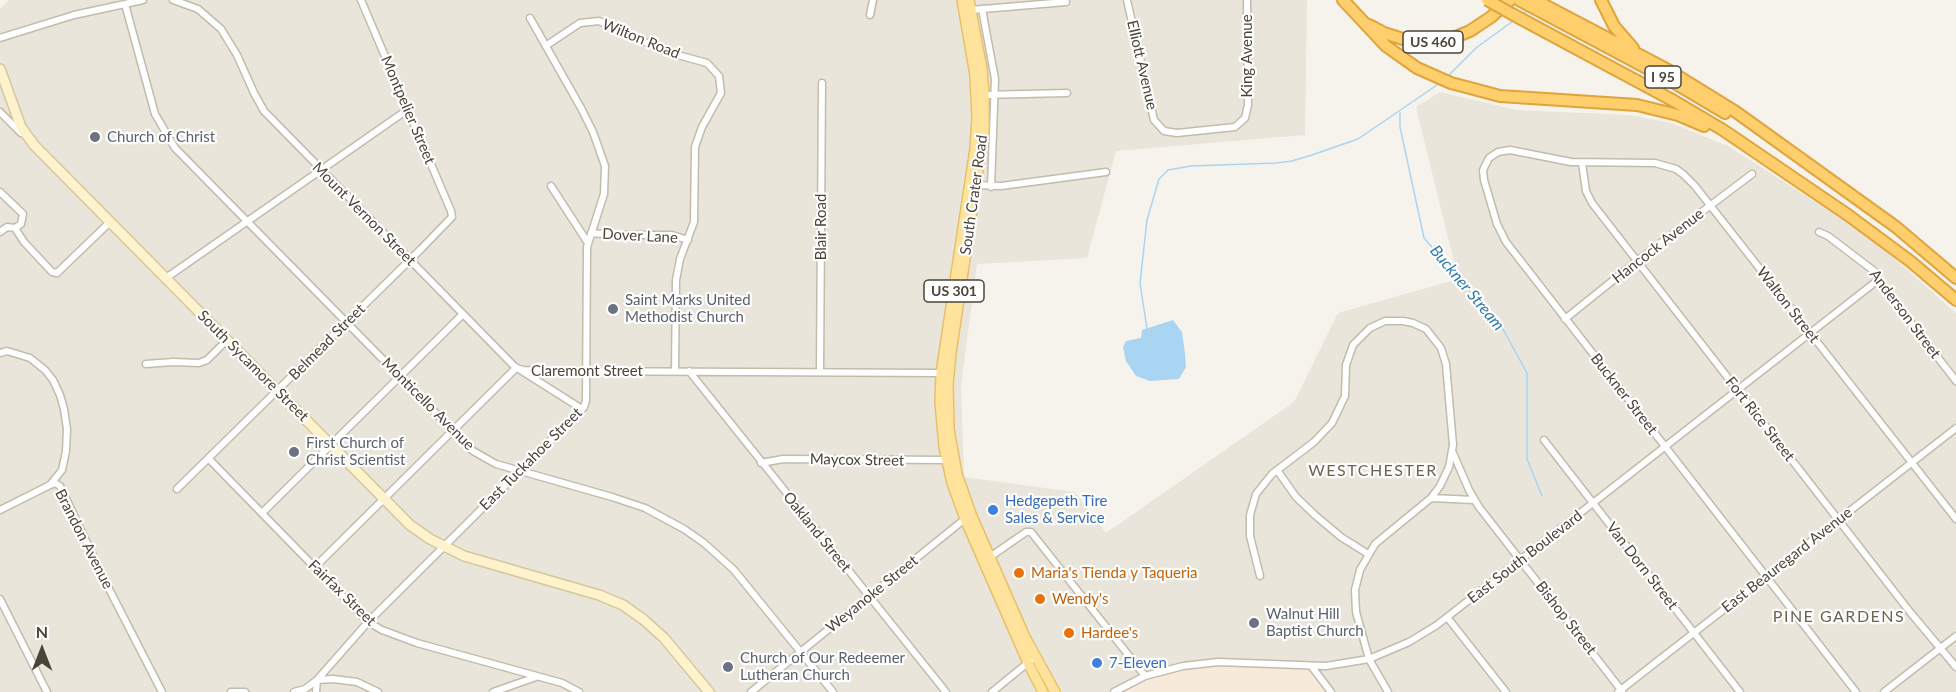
<!DOCTYPE html>
<html>
<head>
<meta charset="utf-8">
<style>
  body { margin:0 }
  #map { position:relative; width:1956px; height:692px; overflow:hidden; background:#f6f3ec; font-family:Lato,sans-serif }
  canvas { display:block }
  .north { position:absolute; left:12px; top:620px; width:60px; height:60px; -webkit-text-stroke:4px #fff; paint-order:stroke; rotate:0deg; font-size:16px; font-weight:700; line-height:24px; text-align:center; color:#4b4439 }
  .north::after { content:''; display:block; margin:auto; width:21px; height:27px; background:#4b4439; clip-path:polygon(50% 0,100% 100%,50% 72%,0 100%) }
</style>
</head>
<body>
<div id="map">
<canvas width="1956" height="692"></canvas>
<div class="north">N</div>
</div>
<script>
const g = document.querySelector('canvas').getContext('2d');
g.lineJoin = 'round';
function fillPath(path, color) {
  g.fillStyle = color;
  g.fill(path, 'evenodd');
}
function toPath(rows) {
  const path = new Path2D();
  for (const r of rows) {
    path.moveTo(r[0], r[1]);
    for (let i = 2; i < r.length; i += 2) path.lineTo(r[i], r[i + 1]);
  }
  return path;
}
function strokePath(path, color, width, dash) {
  g.strokeStyle = color;
  g.lineWidth = width;
  g.lineCap = dash ? 'butt' : 'round';
  g.setLineDash(dash || []);
  g.stroke(path);
}
function label(font, color, halo, rows, align = 'center') {
  g.font = font + ' Lato,sans-serif';
  g.lineWidth = 4.5;
  g.setLineDash([]);
  g.textBaseline = 'middle';
  g.strokeStyle = halo;
  g.fillStyle = color;
  for (const [text, x, y, turn = 0] of rows) {
    g.save();
    g.translate(x, y);
    g.rotate((+turn || 0) * Math.PI / 180);
    g.textAlign = isNaN(turn) ? turn : align;
    if (halo) g.strokeText(text, 0, 0);
    g.fillText(text, 0, 0);
    g.restore();
  }
}
fillPath(toPath([
  [9,0,1307,0,1305,135,1116,151,1087,258,977,264,961,386,964,477,1075,492,1106,533,1294,402,1338,313,1458,279,1416,107,1440,92,1517,110,1630,115,1671,123,1728,146,1870,237,1956,313,1956,692,0,692,0,9]
]), '#eae5da');
fillPath(toPath([
  [1195,664,1312,667,1332,692,1115,692,1134,681]
]), '#f7ead8');
fillPath(toPath([
  [1173,320,1182,332,1185,354,1186,367,1179,379,1150,381,1136,376,1126,361,1123,347,1126,341,1141,338,1142,330]
]), '#a9d4f2');
strokePath(toPath([
  [1523,14,1527,11],
  [1447,77,1476,48,1513,21],
  [1400,113,1400,127,1424,238,1479,302,1499,322,1527,373,1527,459,1542,496],
  [1147,329,1140,283,1147,220,1159,179,1168,170,1191,166,1276,163,1292,161,1312,155,1358,139,1440,83]
]), '#a9d4f2', 1.5);
const minor = toPath([
  [173,0,198,9,221,29,237,55,254,93,264,111,514,366,582,409],
  [1127,0,1154,120,1164,131,1177,133,1235,127,1245,118,1248,105,1247,0],
  [125,4,155,114,175,148,473,451,496,464,612,497,645,508,684,529,704,543,734,570,833,692],
  [982,9,995,79,991,187],
  [971,10,1066,2],
  [870,15,873,0],
  [0,38,74,15,143,0],
  [547,45,580,23,599,21,667,52,707,63,719,76,721,93,702,127,695,147,694,222,680,259,676,280,675,371],
  [981,95,1067,93],
  [0,112,21,133],
  [1582,163,1586,191,1592,203,1910,612,1956,667],
  [977,185,1001,186,1106,172],
  [551,186,588,243],
  [0,192,23,214,21,224,15,228],
  [0,232,7,227,15,228,24,242,52,272,57,273,110,222],
  [1819,232,1828,236,1874,271,1878,280,1956,381],
  [591,233,612,235,672,235,688,240],
  [166,278,407,110],
  [1565,319,1637,261,1752,174],
  [0,353,7,351,30,358,45,370,53,380,60,395,64,409,67,429,66,451,62,470,50,485,0,510],
  [146,364,173,362,199,363,207,360,227,340],
  [689,371,946,692],
  [820,372,822,83],
  [1544,440,1740,692],
  [1453,453,1469,490,1479,507,1622,691],
  [209,459,368,622,382,630,417,643,562,683,579,692],
  [761,463,783,459,949,460],
  [1277,470,1296,497,1316,516,1341,537,1368,554],
  [50,485,55,483,60,486,105,581,162,692],
  [177,489,421,249,452,217,451,211,361,0],
  [1431,498,1474,500],
  [262,513,463,314],
  [987,559,1026,532,1031,532,1145,676],
  [315,567,516,368,523,370,552,371,942,373],
  [1260,576,1250,536,1250,515,1256,494,1272,474,1314,442,1332,423,1345,396,1346,365,1353,345,1370,328,1385,321,1403,321,1413,323,1426,329,1441,348,1446,364,1453,445,1449,467,1440,486,1431,498,1375,544,1360,570,1355,590,1356,612,1369,659,1388,692],
  [0,599,47,692],
  [1447,617,1506,692],
  [1312,667,1331,692],
  [231,692,245,692],
  [294,692,305,689,317,680,368,622,584,407,586,401,587,247,604,194,605,166,593,132,581,108,530,18],
  [316,692,317,680,333,679,357,682,378,692],
  [493,692,536,677],
  [751,692,966,518],
  [992,692,1030,661],
  [1114,692,1145,676,1183,666,1218,662,1326,666,1369,659,1409,642,1437,625,1878,280],
  [1618,692,1956,428],
  [1856,692,1506,242,1497,224,1484,180,1483,170,1489,158,1498,152,1510,150,1571,162,1655,163,1676,169,1683,174,1695,186,1956,519],
  [1884,692,1956,636]
]);
const secondary = toPath([
  [0,69,21,127,34,145,410,525,430,539,464,556,599,595,623,605,644,620,664,638,709,692]
]);
const primary = toPath([
  [962,0,975,75,977,117,975,149,941,373,940,402,944,447,952,483,965,519,1028,663,1043,692],
  [969,0,982,69,984,94,984,130,951,353,948,384,949,429,957,474,971,514,1025,637,1055,692]
]);
const motorway = toPath([
  [1343,0,1386,46,1417,68,1451,83,1500,96,1637,105,1678,115,1704,126],
  [1519,0,1673,82,1725,113],
  [1535,0,1668,70,1736,112,1896,227,1956,278],
  [1601,0,1614,26,1633,48],
  [1512,14,1674,101,1723,130,1848,215,1910,261,1956,300],
  [1369,25,1384,33,1406,40,1437,41,1453,38,1470,31,1491,17,1510,0]
]);
strokePath(minor, '#c2bbae', 9);
strokePath(secondary, '#d6c79b', 12);
strokePath(primary, '#e6c16a', 12);
strokePath(motorway, '#e0a43c', 14);
strokePath(minor, '#fff', 6);
strokePath(secondary, '#fff3cd', 9);
strokePath(primary, '#ffe39c', 9);
strokePath(motorway, '#ffcf6e', 10);
const motorwayBridge = toPath([
  [1487,0,1512,14]
]);
strokePath(motorwayBridge, '#e0a43c', 14, []);
strokePath(motorwayBridge, '#ffcf6e', 10);
for (const [x, y, r, color] of [
  [95,137,6,"#6b7280"],
  [613,309,6,"#6b7280"],
  [294,452,6,"#6b7280"],
  [993,510,6,"#3f7fe0"],
  [1019,573,6,"#e8710a"],
  [1040,599,6,"#e8710a"],
  [1254,623,6,"#6b7280"],
  [1069,633,6,"#e8710a"],
  [1097,663,6,"#3f7fe0"],
  [728,667,6,"#6b7280"]
]) {
  const dot = new Path2D();
  dot.arc(x, y, r, 0, 2 * Math.PI);
  g.fillStyle = color;
  g.fill(dot);
  strokePath(dot, '#fff', 2);
}
for (const [x, y, w] of [
  [1433,42,60],
  [1663,77,36],
  [954,291,60]
]) {
  const box = new Path2D();
  box.roundRect(x - w / 2, y - 11, w, 22, 4.5);
  g.fillStyle = '#fff';
  g.fill(box);
  strokePath(box, '#4b4439', 1.5);
}
label('bold 14px', '#4b4439', null, [
  ["US 460",1433,42],
  ["I 95",1663,77],
  ["US 301",954,291]
]);
label('15px', '#4b4439', '#fff', [
  ["Wilton Road",641,39,22],
  ["King Avenue",1247,56,-90],
  ["Elliott Avenue",1142,65,77],
  ["Montpelier Street",408,110,67],
  ["South Crater Road",974,195,-82],
  ["Mount Vernon Street",364,214,45],
  ["Blair Road",821,227,-90],
  ["Dover Lane",640,236,3],
  ["Hancock Avenue",1658,246,-38],
  ["Walton Street",1788,305,52],
  ["Anderson Street",1905,314,53],
  ["Belmead Street",327,342,-45],
  ["South Sycamore Street",253,366,45],
  ["Claremont Street",587,371],
  ["Buckner Street",1624,394,52],
  ["Monticello Avenue",428,404,45],
  ["Fort Rice Street",1760,419,52],
  ["East Tuckahoe Street",531,459,-45],
  ["Maycox Street",857,460,1],
  ["Oakland Street",817,532,51],
  ["Brandon Avenue",84,539,63],
  ["East South Boulevard",1525,557,-38],
  ["East Beauregard Avenue",1787,560,-38],
  ["Van Dorn Street",1642,566,52],
  ["Fairfax Street",342,593,44],
  ["Weyanoke Street",872,594,-39],
  ["Bishop Street",1566,618,52]
]);
label('15px', '#5b616d', '#fff', [
  ["Church of Christ",107,137],
  ["Saint Marks United",625,300],
  ["Methodist Church",625,317],
  ["First Church of",306,443],
  ["Christ Scientist",306,460],
  ["Walnut Hill",1266,614],
  ["Baptist Church",1266,631],
  ["Church of Our Redeemer",740,658],
  ["Lutheran Church",740,675]
], 'left');
label('15px', '#366cbe', '#fff', [
  ["Hedgepeth Tire",1005,501],
  ["Sales & Service",1005,518],
  ["7-Eleven",1109,663]
], 'left');
label('15px', '#c56008', '#fff', [
  ["Maria's Tienda y Taqueria",1031,573],
  ["Wendy's",1052,599],
  ["Hardee's",1081,633]
], 'left');
label('italic 16px', '#2e7ab2', '#fff', [
  ["Buckner Stream",1467,288,50]
]);
g.letterSpacing = '1.5px';
label('16px', '#6e6250', '#fff', [
  ["WESTCHESTER",1373,471],
  ["PINE GARDENS",1839,617]
]);
g.letterSpacing = '0px';
</script>
</body>
</html>
